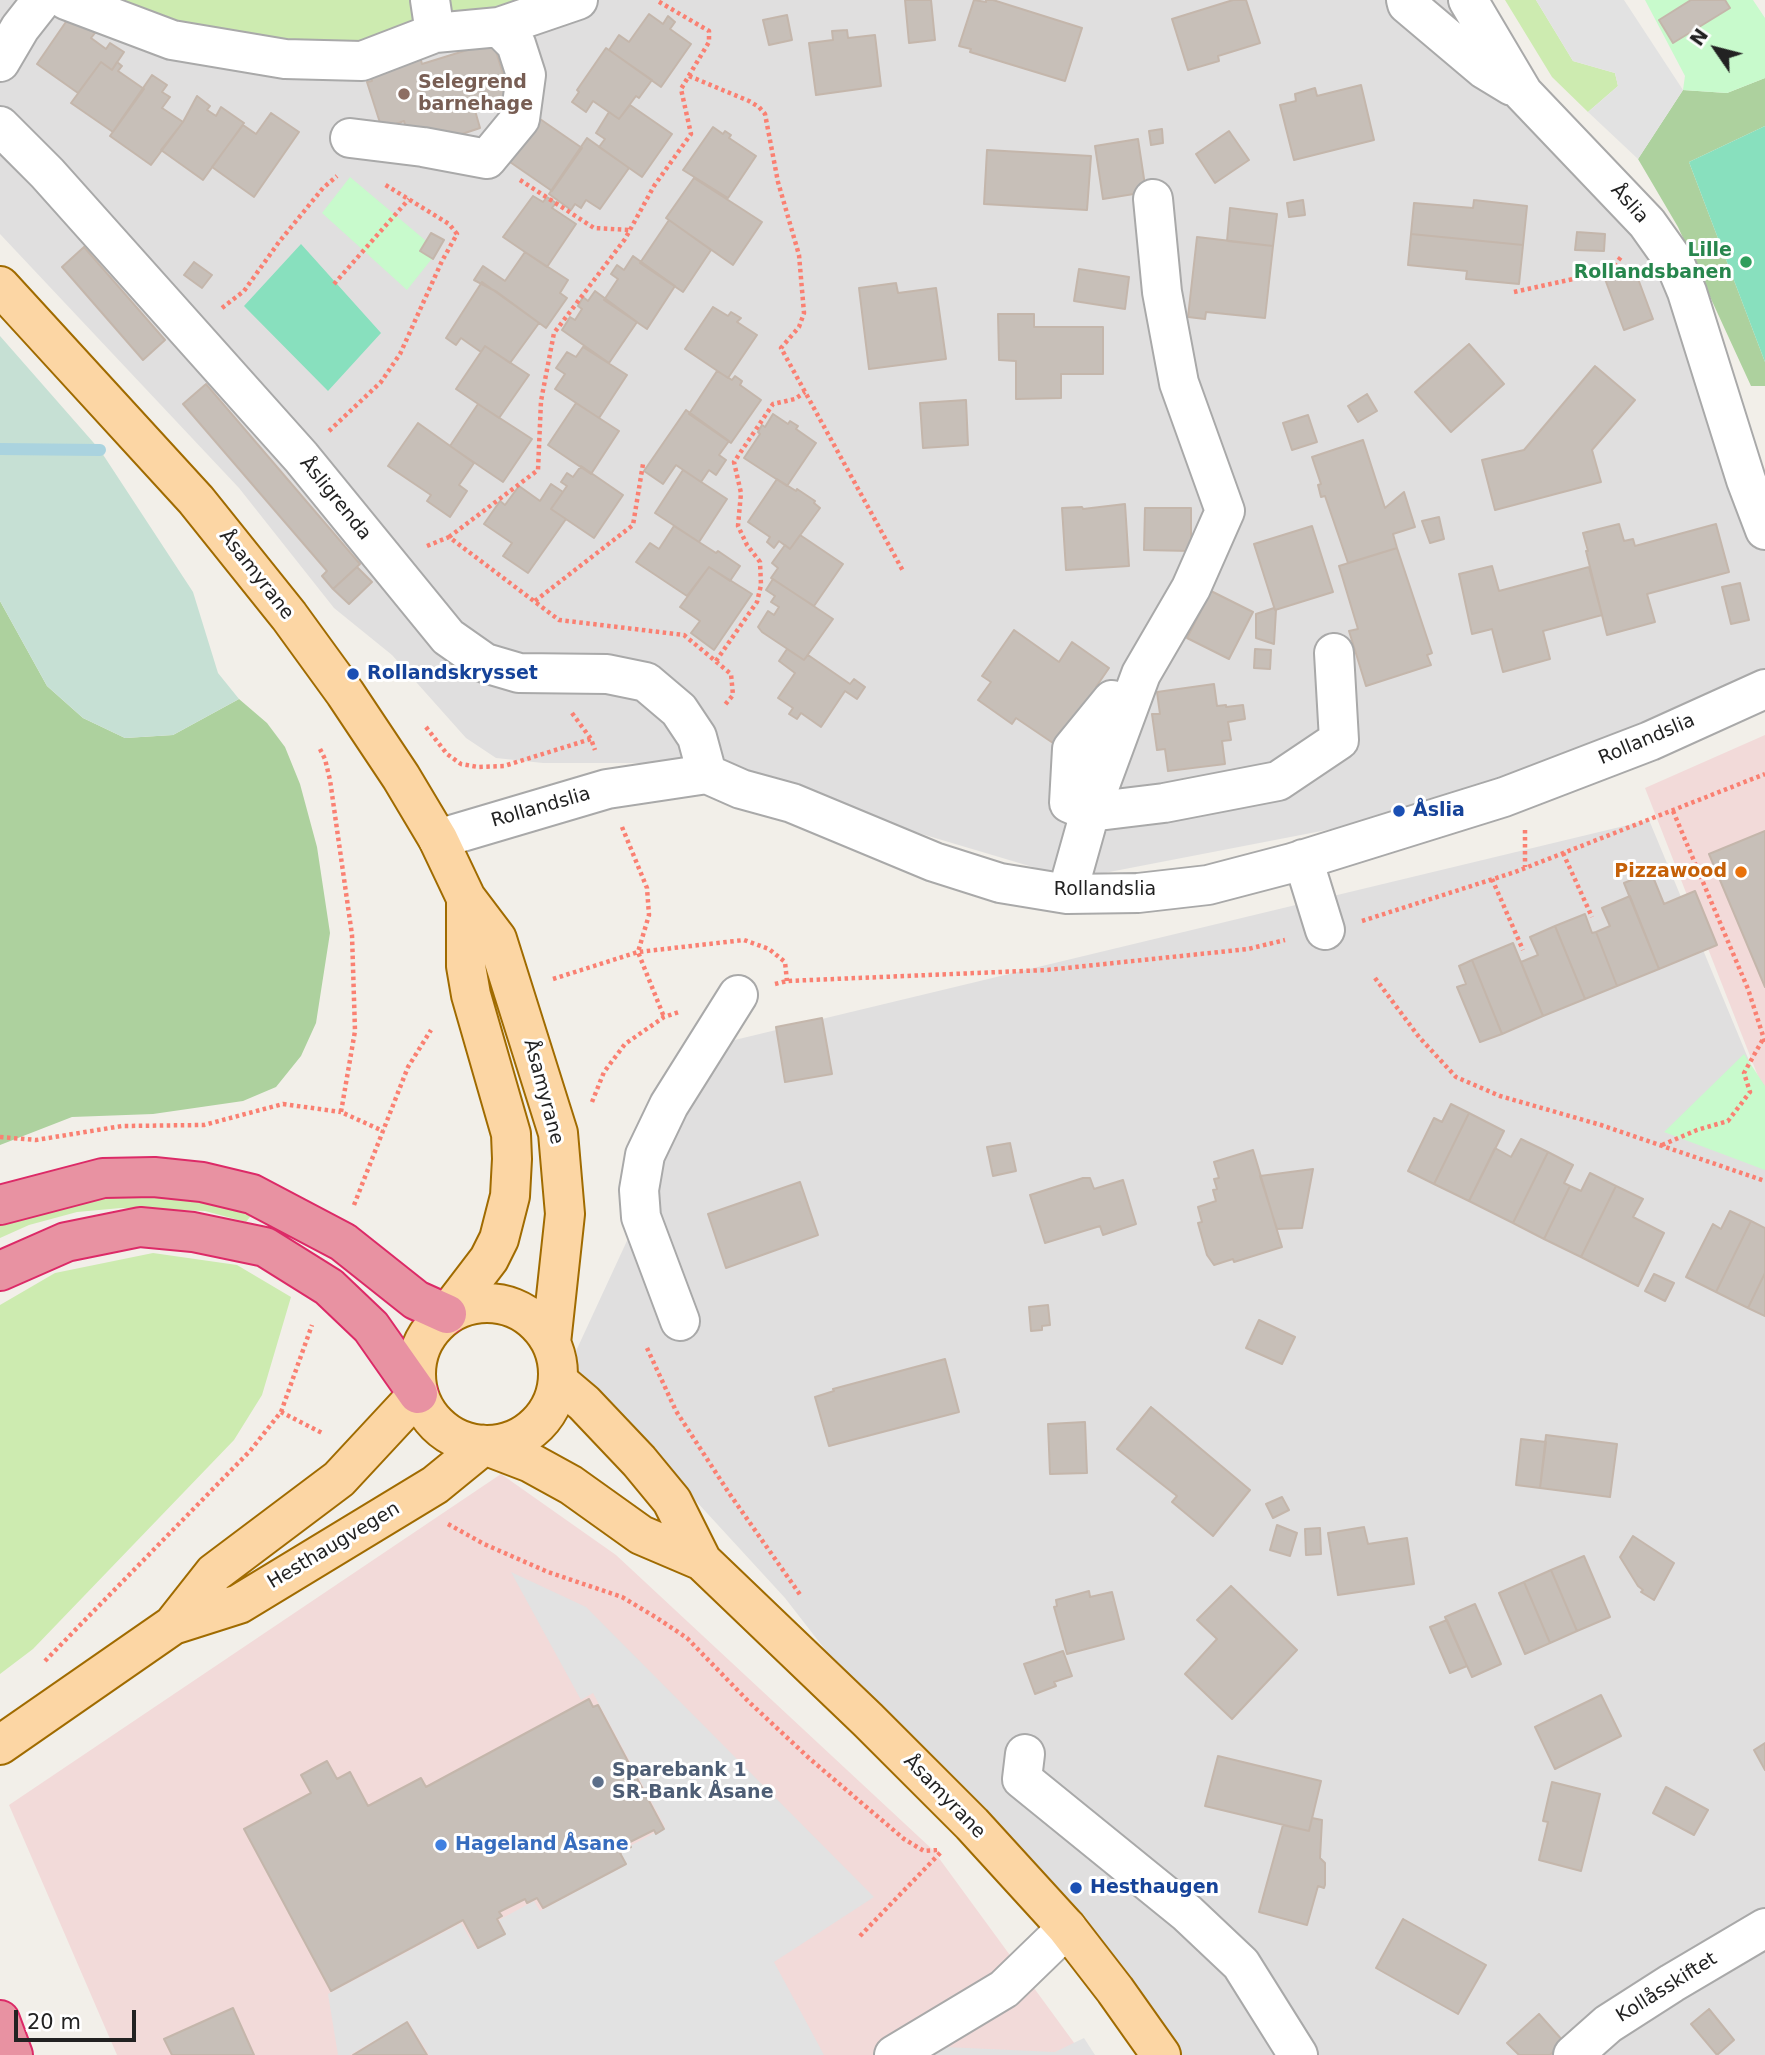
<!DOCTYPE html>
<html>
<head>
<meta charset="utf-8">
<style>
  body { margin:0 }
  #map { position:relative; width:1765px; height:2055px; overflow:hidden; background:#f2efe9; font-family:"DejaVu Sans",sans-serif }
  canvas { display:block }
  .north { position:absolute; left:1681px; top:14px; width:70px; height:70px; -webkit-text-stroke:5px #fff; paint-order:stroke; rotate:305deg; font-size:19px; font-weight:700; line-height:28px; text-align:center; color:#222 }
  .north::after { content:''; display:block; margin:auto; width:24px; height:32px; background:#222; clip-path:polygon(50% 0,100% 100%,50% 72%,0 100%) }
  .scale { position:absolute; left:14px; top:2010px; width:122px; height:32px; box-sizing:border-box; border:4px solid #222; border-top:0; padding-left:9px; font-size:21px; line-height:24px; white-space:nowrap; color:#222; -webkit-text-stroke:5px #fff; paint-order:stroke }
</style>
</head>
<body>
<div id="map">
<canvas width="1765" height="2055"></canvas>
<div class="north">N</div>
<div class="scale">20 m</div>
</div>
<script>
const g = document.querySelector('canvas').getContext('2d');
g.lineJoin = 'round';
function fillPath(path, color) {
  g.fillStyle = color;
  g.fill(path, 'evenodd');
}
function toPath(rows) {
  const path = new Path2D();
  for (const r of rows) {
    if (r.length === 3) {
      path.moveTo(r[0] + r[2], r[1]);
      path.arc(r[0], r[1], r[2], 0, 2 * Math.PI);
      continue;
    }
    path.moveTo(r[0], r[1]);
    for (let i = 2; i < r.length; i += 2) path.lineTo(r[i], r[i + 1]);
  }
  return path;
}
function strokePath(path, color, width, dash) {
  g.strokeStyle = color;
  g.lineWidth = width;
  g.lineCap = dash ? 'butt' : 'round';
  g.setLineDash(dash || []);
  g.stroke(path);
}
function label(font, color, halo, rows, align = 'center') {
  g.font = font + ' "DejaVu Sans",sans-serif';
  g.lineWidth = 6;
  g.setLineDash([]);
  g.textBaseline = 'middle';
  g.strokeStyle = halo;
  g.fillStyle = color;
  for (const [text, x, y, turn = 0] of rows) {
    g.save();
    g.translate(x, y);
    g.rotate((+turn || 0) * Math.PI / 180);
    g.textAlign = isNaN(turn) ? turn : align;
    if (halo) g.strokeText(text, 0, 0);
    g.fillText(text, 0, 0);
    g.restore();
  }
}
fillPath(toPath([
  [0,0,1468,0,1647,223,1765,530,1765,686,1425,811,1073,879,683,763,543,763,496,758,466,738,392,655,334,608,239,488,0,234],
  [1649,820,1765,1099,1765,2055,1140,2055,785,1598,570,1364,718,1044]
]), '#e0dfdf');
fillPath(toPath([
  [1765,735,1765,1094,1645,788],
  [501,1474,616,1555,933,1850,1083,2055,117,2055,9,1805]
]), '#f2dad9');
fillPath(toPath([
  [125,0,543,0,397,28,335,49,156,19],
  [1505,0,1536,0,1573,61,1615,73,1618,86,1588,112,1552,77],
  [151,1196,191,1198,253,1213,246,1222,205,1211,121,1208,77,1212,29,1225,0,1238,0,1217,116,1197],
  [153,1253,237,1265,291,1297,262,1395,234,1440,33,1649,0,1674,0,1305,55,1273]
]), '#cdebb0');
fillPath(toPath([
  [1765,78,1765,126,1689,162,1765,362,1765,386,1751,386,1678,227,1638,159,1683,90,1727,93],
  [0,601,47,686,83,718,125,738,173,735,239,699,267,723,285,747,300,784,317,847,330,933,316,1023,301,1056,276,1087,243,1101,153,1114,72,1117,0,1145]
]), '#add19e');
fillPath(toPath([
  [0,336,100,450,193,592,218,673,239,699,173,735,125,738,83,718,47,686,0,601]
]), '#c6e0d4');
fillPath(toPath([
  [1645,0,1753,0,1765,18,1765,78,1727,93,1683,90,1685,76],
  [350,177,438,251,407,290,322,213],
  [1744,1054,1765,1086,1765,1170,1664,1132]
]), '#c8facc');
fillPath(toPath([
  [1765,126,1765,362,1689,162],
  [301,244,381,333,328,391,244,306]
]), '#88e0be');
fillPath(toPath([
  [1536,0,1624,0,1683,90,1638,159,1588,112,1618,86,1615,73,1573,61],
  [511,1572,586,1607,874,1897,774,1962,824,2055,429,2055,408,2021,350,2055,338,2055,328,1994,461,1923,476,1949,506,1934,499,1920,534,1901,540,1911,626,1865,619,1852,665,1827,593,1693,581,1700],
  [1084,2038,1095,2055,933,2055,945,2047,1055,2052]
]), '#e2e2e2');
strokePath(toPath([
  [0,449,100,450]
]), '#aad3df', 12);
const building = toPath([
  [905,0,931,0,935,40,909,43,905,0],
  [974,0,986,2,986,0,993,0,1082,28,1065,81,970,52,971,49,959,46,974,0],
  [1233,0,1246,0,1260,43,1218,56,1219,61,1188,70,1172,19,1233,0],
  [1691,0,1725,0,1730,8,1673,43,1659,20,1691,0],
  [649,14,663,24,668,16,675,22,670,29,691,44,661,87,609,50,619,35,629,42,649,14],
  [787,15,792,40,769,45,763,20,787,15],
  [70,16,95,33,91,38,106,49,110,43,124,52,112,70,101,62,78,93,37,64,70,16],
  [847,30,848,38,875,35,881,86,816,95,809,43,833,40,832,31,847,30],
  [493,42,510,96,474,107,480,128,447,139,445,131,410,141,404,121,382,129,367,82,372,81,368,68,419,53,422,64,493,42],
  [606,48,652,80,639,98,636,96,619,119,593,101,586,112,572,102,579,92,577,90,606,48],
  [101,62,112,70,117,62,122,66,118,71,144,89,113,132,71,103,101,62],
  [152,75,167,85,162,92,170,97,162,108,183,122,151,165,110,136,152,75],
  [1361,85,1374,140,1294,160,1280,105,1296,101,1295,94,1315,88,1317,96,1361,85],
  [197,96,210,106,207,110,216,116,221,107,244,123,203,180,161,150,183,122,197,96],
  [630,105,672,134,642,177,599,147,605,139,596,133,609,112,619,119,630,105],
  [271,113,299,132,254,197,212,167,243,125,256,134,271,113],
  [540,119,582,148,552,191,510,162,540,119],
  [713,127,723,134,725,131,731,135,729,138,756,156,728,198,683,170,713,127],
  [1162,129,1163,143,1151,145,1149,131,1162,129],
  [1229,131,1249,160,1215,183,1196,154,1229,131],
  [587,138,629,168,600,209,586,200,581,208,575,204,571,210,549,194,587,138],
  [1138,139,1146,192,1103,199,1095,146,1138,139],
  [987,150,1091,156,1087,210,984,204,987,150],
  [694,178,762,222,733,265,666,218,694,178],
  [533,196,543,202,547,197,556,203,552,208,576,224,547,267,503,237,533,196],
  [1303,200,1305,215,1289,217,1287,203,1303,200],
  [1474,200,1527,206,1523,245,1411,234,1414,203,1473,208,1474,200],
  [1230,208,1277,214,1273,246,1227,241,1230,208],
  [669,220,711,250,683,292,640,263,669,220],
  [1577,232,1605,234,1604,251,1575,250,1577,232],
  [431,233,444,240,433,259,420,251,431,233],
  [1411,234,1523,245,1519,284,1466,279,1467,271,1408,265,1411,234],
  [1197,237,1273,246,1265,318,1206,312,1205,319,1188,317,1197,237],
  [84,247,165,340,143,360,62,267,84,247],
  [525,252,568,280,560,293,567,298,546,328,497,292,474,280,483,266,505,281,525,252],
  [633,256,675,286,647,329,604,300,618,279,611,274,617,265,624,270,633,256],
  [194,262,212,275,202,288,184,275,194,262],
  [1634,268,1653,319,1624,330,1605,279,1634,268],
  [1079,269,1129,277,1125,309,1074,301,1079,269],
  [482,282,539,323,510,363,485,346,481,352,461,338,456,345,446,338,482,282],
  [896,283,898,293,936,288,946,359,869,369,859,288,896,283],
  [595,291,637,322,609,363,562,330,570,317,575,320,582,309,578,306,583,297,588,301,595,291],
  [713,307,728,316,731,312,741,318,737,322,757,335,728,378,685,349,713,307],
  [998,314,1034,314,1034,327,1103,327,1103,374,1061,374,1061,398,1016,399,1016,361,999,360,998,314],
  [1469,344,1504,384,1451,432,1415,392,1469,344],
  [485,346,529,375,499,418,456,389,485,346],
  [583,347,627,375,599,418,555,389,565,374,556,368,567,352,576,357,583,347],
  [1595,366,1635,400,1592,450,1601,482,1495,510,1482,460,1524,450,1595,366],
  [717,371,732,380,735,376,742,381,740,385,761,400,731,443,689,414,717,371],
  [206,384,360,564,333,589,322,576,327,571,183,404,206,384],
  [1367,394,1377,411,1358,422,1348,406,1367,394],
  [966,400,968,445,923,448,920,403,966,400],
  [576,403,619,431,591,474,548,445,576,403],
  [478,404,532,439,503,482,450,446,478,404],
  [686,410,729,441,719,455,726,460,716,475,709,470,701,482,676,465,663,484,644,471,686,410],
  [773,414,788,424,790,421,798,426,796,429,816,443,787,486,744,458,760,434,758,432,762,425,765,427,773,414],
  [1308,415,1317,442,1292,450,1283,423,1308,415],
  [418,423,474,463,459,485,467,491,450,517,427,501,431,495,388,466,418,423],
  [1363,440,1385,508,1404,492,1415,527,1393,534,1397,548,1348,563,1325,496,1321,497,1318,485,1321,484,1312,457,1363,440],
  [581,466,623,495,594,538,551,509,567,486,561,482,567,473,573,477,581,466],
  [683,470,727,499,699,542,655,513,683,470],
  [777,479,796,491,797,489,815,501,814,503,820,508,790,549,779,541,774,548,767,542,770,537,748,522,777,479],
  [551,484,563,492,551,509,566,519,528,573,503,556,512,543,484,524,500,501,505,505,519,486,540,501,551,484],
  [1125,504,1129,566,1066,570,1062,508,1082,507,1083,509,1125,504],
  [1145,508,1191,508,1191,551,1144,550,1145,508],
  [1439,517,1444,539,1430,543,1422,521,1439,517],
  [1619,524,1624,541,1633,539,1635,546,1716,524,1729,572,1647,594,1655,622,1607,635,1586,551,1588,551,1583,533,1619,524],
  [674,526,716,553,718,551,740,566,730,581,709,567,687,596,636,562,650,543,659,549,674,526],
  [1312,526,1333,592,1275,610,1254,544,1312,526],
  [800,535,843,564,814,606,771,578,778,568,772,563,785,545,790,549,800,535],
  [1397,548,1432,653,1427,655,1431,665,1366,686,1349,631,1358,629,1339,566,1397,548],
  [1492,566,1499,591,1589,567,1602,615,1543,631,1550,659,1503,672,1492,629,1472,634,1459,574,1492,566],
  [357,567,372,582,349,604,333,589,357,567],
  [709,567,752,594,714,650,691,633,700,621,680,607,709,567],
  [773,579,833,619,804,660,762,632,758,627,768,611,774,615,779,607,771,602,775,596,766,590,773,579],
  [1740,583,1749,620,1731,624,1722,587,1740,583],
  [1211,591,1253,612,1229,659,1187,638,1211,591],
  [1274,608,1276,610,1274,644,1256,638,1256,614,1274,608],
  [1014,630,1059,662,1072,642,1109,668,1096,687,1099,689,1067,735,1061,731,1053,743,1016,718,1012,724,978,700,991,682,982,676,1014,630],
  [787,649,804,660,808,655,850,684,854,679,865,687,857,699,845,691,821,727,801,713,797,719,789,714,793,708,778,698,795,673,779,661,787,649],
  [1255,649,1271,650,1270,669,1254,668,1255,649],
  [1214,684,1217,706,1226,705,1226,707,1243,705,1245,719,1228,722,1231,740,1222,741,1225,764,1168,771,1165,749,1157,750,1152,714,1160,714,1157,692,1214,684],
  [1765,831,1765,987,1709,854,1765,831],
  [1651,872,1664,904,1695,891,1717,945,1659,969,1624,883,1651,872],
  [1630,896,1659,969,1617,986,1596,932,1610,926,1602,908,1630,896],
  [1585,914,1592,933,1596,932,1617,986,1585,999,1555,926,1585,914],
  [1555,926,1585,999,1543,1016,1521,962,1538,955,1530,937,1555,926],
  [1513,943,1543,1016,1502,1034,1472,960,1513,943],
  [1472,960,1502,1034,1480,1042,1457,987,1466,984,1459,966,1472,960],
  [822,1018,832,1074,785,1082,776,1027,822,1018],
  [1451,1104,1469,1113,1434,1184,1408,1171,1434,1118,1442,1122,1451,1104],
  [1469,1113,1504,1131,1469,1201,1434,1184,1469,1113],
  [1521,1139,1548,1152,1513,1223,1469,1201,1495,1148,1511,1157,1521,1139],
  [1010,1143,1016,1171,993,1176,987,1147,1010,1143],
  [1253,1150,1282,1247,1234,1262,1233,1259,1214,1265,1207,1255,1198,1223,1202,1222,1198,1207,1216,1201,1213,1190,1217,1189,1214,1179,1219,1178,1214,1162,1253,1150],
  [1548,1152,1573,1165,1564,1183,1570,1186,1544,1239,1513,1223,1548,1152],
  [1313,1169,1302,1228,1277,1229,1260,1176,1313,1169],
  [1590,1173,1616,1186,1581,1257,1544,1239,1570,1186,1581,1191,1590,1173],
  [1083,1178,1090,1178,1094,1189,1123,1180,1136,1224,1103,1235,1100,1226,1045,1243,1030,1195,1083,1178],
  [800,1182,818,1235,726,1268,708,1214,800,1182],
  [1616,1186,1643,1199,1633,1217,1664,1233,1638,1286,1581,1257,1616,1186],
  [1730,1211,1751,1221,1716,1292,1686,1277,1713,1224,1721,1229,1730,1211],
  [1751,1221,1765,1228,1765,1273,1748,1308,1716,1292,1751,1221],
  [1765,1273,1765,1316,1748,1308,1765,1273],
  [1654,1274,1674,1283,1665,1301,1645,1291,1654,1274],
  [1048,1305,1050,1325,1042,1326,1042,1330,1031,1331,1029,1307,1048,1305],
  [1259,1320,1295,1337,1282,1364,1246,1348,1259,1320],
  [945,1359,959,1412,829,1446,815,1397,834,1391,833,1389,945,1359],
  [1151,1407,1250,1490,1213,1536,1172,1502,1177,1496,1117,1449,1151,1407],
  [1085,1422,1087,1473,1050,1474,1048,1424,1085,1422],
  [1546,1435,1617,1444,1610,1497,1540,1488,1546,1435],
  [1521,1439,1546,1442,1540,1488,1516,1485,1521,1439],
  [1282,1497,1289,1510,1273,1518,1266,1504,1282,1497],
  [1277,1525,1297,1533,1290,1556,1270,1550,1277,1525],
  [1364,1527,1368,1544,1407,1538,1414,1584,1338,1595,1328,1533,1364,1527],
  [1320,1528,1321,1554,1306,1555,1305,1529,1320,1528],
  [1633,1536,1674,1563,1654,1600,1641,1592,1643,1590,1638,1586,1620,1557,1633,1536],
  [1584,1556,1610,1617,1577,1631,1551,1570,1584,1556],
  [1551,1570,1577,1631,1550,1643,1524,1582,1551,1570],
  [1524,1582,1550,1643,1525,1654,1499,1593,1524,1582],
  [1231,1586,1297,1650,1232,1719,1185,1674,1217,1639,1197,1620,1231,1586],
  [1089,1591,1090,1597,1112,1592,1124,1639,1067,1654,1054,1607,1057,1606,1056,1600,1089,1591],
  [1475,1604,1501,1664,1472,1677,1445,1617,1475,1604],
  [1447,1620,1467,1666,1450,1673,1430,1627,1447,1620],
  [1063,1651,1072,1676,1054,1682,1056,1686,1035,1694,1024,1664,1063,1651],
  [1601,1695,1621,1736,1555,1769,1535,1727,1601,1695],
  [589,1699,593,1707,598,1705,664,1829,656,1834,654,1830,628,1843,631,1847,620,1853,626,1864,543,1908,537,1898,527,1903,525,1899,499,1912,502,1916,497,1919,505,1934,478,1948,463,1920,331,1991,244,1829,311,1793,301,1775,327,1761,337,1779,350,1772,368,1806,421,1778,426,1787,589,1699],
  [1765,1743,1765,1770,1754,1750,1765,1743],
  [1218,1756,1321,1781,1309,1831,1205,1806,1218,1756],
  [1552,1782,1600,1794,1581,1871,1539,1860,1548,1822,1543,1821,1552,1782],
  [1666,1787,1708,1810,1694,1835,1653,1813,1666,1787],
  [1312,1818,1322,1820,1320,1858,1325,1863,1325,1885,1324,1888,1318,1886,1307,1925,1259,1912,1283,1825,1309,1831,1312,1818],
  [1403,1919,1486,1965,1458,2014,1376,1968,1403,1919],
  [233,2008,254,2055,172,2055,164,2039,233,2008],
  [1709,2009,1734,2040,1717,2055,1691,2024,1709,2009],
  [1539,2014,1564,2042,1550,2055,1519,2055,1507,2043,1539,2014],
  [407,2022,427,2055,353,2055,407,2022]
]);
fillPath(building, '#c7bfb8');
strokePath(building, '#c4b6ab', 2);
const minor = toPath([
  [66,0,172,40,285,59,362,61,435,33,499,27,516,44,526,75,520,119,487,159,423,147,350,138],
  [430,0,435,33],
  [1406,0,1407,4,1484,69,1512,86],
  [1468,0,1523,93,1647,223,1674,261,1687,292,1746,480,1765,530],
  [499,27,578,0],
  [0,62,20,28,42,0],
  [0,126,47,173,301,457,448,637,485,663,519,673,607,674,646,682,679,710,697,737,707,774],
  [1112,700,1072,749,1069,803,1090,812,1164,803,1278,781,1339,740,1334,653],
  [438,839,607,789,707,774,741,789,792,803,934,862,1000,883,1067,894,1138,893,1208,885,1292,863,1504,797,1650,741,1765,689],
  [1303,859,1325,930],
  [1067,894,1090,812,1141,674,1191,588,1225,511,1179,383,1162,292,1153,199],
  [680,1321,641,1217,639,1190,645,1155,669,1105,738,995],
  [1025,1754,1022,1779,1187,1913,1241,1964,1298,2055],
  [894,2055,1004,1989,1067,1928],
  [1573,2055,1608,2024,1672,1983,1765,1928]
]);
const major = toPath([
  [0,286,196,500,289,616,345,693,401,777,438,839,466,898,497,939,558,1133,565,1214,551,1343],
  [487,1374,71],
  [447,1314,489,1259,499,1239,510,1196,512,1159,511,1134,471,995,466,966,466,898],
  [558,1381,584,1403,639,1461,672,1501,702,1561,868,1720,972,1824,1067,1928,1115,1990,1161,2055],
  [173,1625,239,1604,435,1485,484,1445,531,1463,571,1485,641,1535,702,1561],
  [0,1745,173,1625,214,1573,339,1479,418,1394]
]);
const highway = toPath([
  [0,1205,103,1178,154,1177,202,1182,252,1194,343,1242,416,1300,447,1314],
  [0,1271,66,1242,140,1227,193,1232,265,1247,329,1287,371,1327,418,1394],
  [0,2020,13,2055]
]);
strokePath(minor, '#a9a9a9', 42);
strokePath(major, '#a06b00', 42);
strokePath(highway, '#dc2a67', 42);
strokePath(toPath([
  [689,76,749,101,759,107,765,114,778,182,799,255,804,313,799,327,781,348,903,571],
  [520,180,594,228,630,230],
  [334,284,409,199],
  [1514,292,1610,271,1621,257],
  [222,308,244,291,279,242,323,188,337,176],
  [329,431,381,382,400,354,442,261,457,234,449,224,384,184],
  [449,537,538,470,541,401,554,333,625,239,654,186,691,134,681,89,709,42,709,31,656,0],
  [427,546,449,537,559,620,684,635,731,674,733,695,724,706],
  [535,601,633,525,643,464],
  [716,661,757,602,761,585,760,562,747,545,738,526,741,493,734,462,773,404,795,399,805,392],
  [572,713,591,739,595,750],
  [426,727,447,754,461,764,478,767,504,766,591,739],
  [320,749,325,759,330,780,352,935,355,1031,341,1112,383,1131],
  [1673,811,1748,989,1765,1042],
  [622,827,647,888,649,915,638,952,664,1017],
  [1525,830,1525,867],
  [1563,853,1592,917],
  [1492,879,1523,950],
  [1362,921,1515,872,1765,774],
  [1375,978,1419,1037,1456,1077,1500,1096,1601,1125,1765,1181],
  [553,979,638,952,744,940,769,949,785,962,787,981],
  [775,984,787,981,1047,970,1248,949,1285,940],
  [592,1102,604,1072,625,1044,664,1017,679,1012],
  [0,1137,36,1140,122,1126,204,1125,283,1104,341,1112],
  [1662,1145,1697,1130,1728,1121,1750,1092,1744,1073,1763,1039],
  [354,1205,408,1067,431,1030],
  [647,1348,676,1411,729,1493,801,1596],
  [281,1412,312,1325],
  [448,1524,484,1544,548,1572,622,1597,657,1618,687,1638,749,1702,810,1759,904,1839,924,1851,939,1850],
  [45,1661,250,1451,281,1412,322,1433],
  [860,1936,942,1851]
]), '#fa8072', 4.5, [3.5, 3.5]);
strokePath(minor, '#fff', 38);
strokePath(major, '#fcd6a4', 38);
strokePath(highway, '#e892a2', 38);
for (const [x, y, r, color] of [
  [404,94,7,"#8d6e63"],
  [1746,262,7,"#2e9e5b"],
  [353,674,7,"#1a4fb4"],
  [1399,811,7,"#1a4fb4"],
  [1741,872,7,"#e8710a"],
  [598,1782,7,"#5c6f8a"],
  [441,1845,7,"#3f7fe0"],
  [1076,1888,7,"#1a4fb4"]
]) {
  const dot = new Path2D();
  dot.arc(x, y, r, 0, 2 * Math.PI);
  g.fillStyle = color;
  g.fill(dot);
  strokePath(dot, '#fff', 2.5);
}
label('bold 19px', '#785e54', '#fff', [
  ["Selegrend",418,83],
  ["barnehage",418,105]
], 'left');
label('19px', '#222', '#fff', [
  ["Åslia",1629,204,48],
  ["Åsligrenda",335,499,51],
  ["Åsamyrane",256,575,52],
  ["Rollandslia",1647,740,-23],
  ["Rollandslia",541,808,-16],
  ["Rollandslia",1105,890],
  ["Åsamyrane",543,1092,75],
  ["Hesthaugvegen",334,1546,-31],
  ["Åsamyrane",944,1797,46],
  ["Kollåsskiftet",1667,1988,-32]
]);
label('bold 19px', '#27864d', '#fff', [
  ["Lille",1732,251],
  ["Rollandsbanen",1732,273]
], 'right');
label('bold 19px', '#164399', '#fff', [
  ["Rollandskrysset",367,674],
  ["Åslia",1413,811],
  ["Hesthaugen",1090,1888]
], 'left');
label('bold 19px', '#c56008', '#fff', [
  ["Pizzawood",1727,872]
], 'right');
label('bold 19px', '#4e5e75', '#fff', [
  ["Sparebank 1",612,1771],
  ["SR-Bank Åsane",612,1793]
], 'left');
label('bold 19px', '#366cbe', '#fff', [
  ["Hageland Åsane",455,1845]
], 'left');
</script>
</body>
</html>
